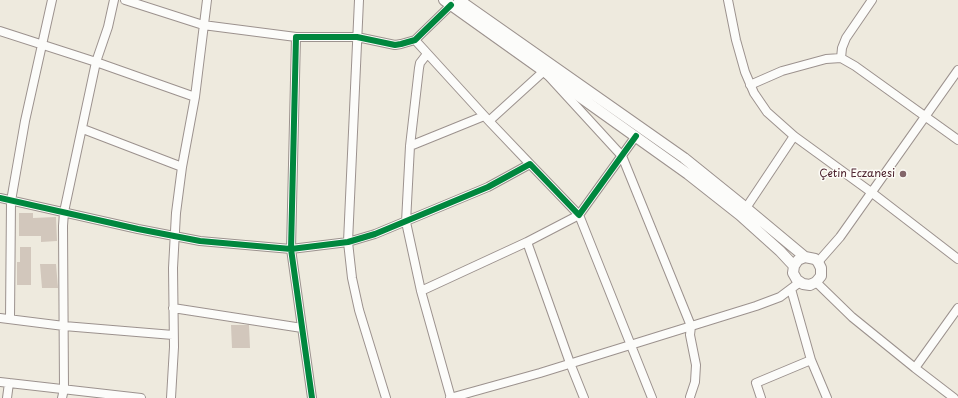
<!DOCTYPE html>
<html>
<head>
<meta charset="utf-8">
<style>
  body { margin:0 }
  canvas { display:block; background:#eeeade }
</style>
</head>
<body>
<canvas width="958" height="398"></canvas>
<script>
const g = document.querySelector('canvas').getContext('2d');
g.lineJoin = 'round';
function fillPath(path, color) {
  g.fillStyle = color;
  g.fill(path, 'evenodd');
}
function toPath(rows) {
  const path = new Path2D();
  for (const r of rows) {
    path.moveTo(r[0], r[1]);
    for (let i = 2; i < r.length; i += 2) path.lineTo(r[i], r[i + 1]);
  }
  return path;
}
function strokePath(path, color, width, dash) {
  g.strokeStyle = color;
  g.lineWidth = width;
  g.lineCap = dash ? 'butt' : 'round';
  g.setLineDash(dash || []);
  g.stroke(path);
}
function label(font, color, halo, rows, align = 'center') {
  g.font = font + ' "Playpen Sans",sans-serif';
  g.lineWidth = 3;
  g.setLineDash([]);
  g.textBaseline = 'middle';
  g.strokeStyle = halo;
  g.fillStyle = color;
  for (const [text, x, y, turn = 0] of rows) {
    g.save();
    g.translate(x, y);
    g.rotate((+turn || 0) * Math.PI / 180);
    g.textAlign = isNaN(turn) ? turn : align;
    if (halo) g.strokeText(text, 0, 0);
    g.fillText(text, 0, 0);
    g.restore();
  }
}
fillPath(toPath([
  [19,213,33,213,33,218,56,217,57,241,41,242,41,236,19,236],
  [20,247,31,247,31,285,17,285,17,262,20,262],
  [40,264,56,264,58,288,42,288],
  [231,325,249,325,250,348,232,348]
]), '#d2c7bc');
const minor = toPath([
  [125,0,203,25,296,37],
  [359,0,348,242,352,278,359,310,386,398],
  [728,0,736,40,745,72,754,93,767,112,794,136,871,192,958,259],
  [0,31,96,62,195,97],
  [415,40,489,121,530,164],
  [427,54,420,63,419,68,410,146,406,222,421,291,451,398],
  [841,58,842,48,846,38,872,0],
  [750,85,782,71,826,59,841,58,855,66,958,140],
  [489,121,544,71,622,156,691,326,690,335,696,365,695,382,690,397],
  [83,129,182,167],
  [410,146,484,116],
  [0,198,138,229,200,241,291,249,348,242,375,234,488,187,530,164,579,215,636,136],
  [746,208,794,136],
  [818,262,840,237,958,70],
  [816,282,852,317,915,368,954,398],
  [791,289,811,360,827,398],
  [421,291,527,242],
  [173,308,302,328],
  [0,318,64,326,173,335],
  [10,319,11,201,25,121,52,0],
  [915,368,958,308],
  [0,382,141,398],
  [7,398,9,383],
  [62,398,64,389,63,226,64,212,96,62,108,27,114,0],
  [171,398,174,347,173,268,176,213,182,167,195,97,207,0],
  [312,398,291,249,296,37,357,37,395,45,401,44,415,40,451,5],
  [450,398,540,373,756,306,780,297,800,282],
  [584,398,570,363,527,242,579,215,652,398],
  [761,398,756,383,811,360]
]);
const tertiary = toPath([
  [444,0,688,174,740,215,780,251,794,266],
  [459,0,684,158,746,208,805,257,815,259,818,262,821,268,821,276,816,282,810,285,803,284,797,280,793,273,794,266,798,260,805,257]
]);
strokePath(minor, '#9c928e', 10);
strokePath(tertiary, '#9c928e', 12);
strokePath(minor, '#fcfcfa', 8);
strokePath(tertiary, '#fcfcfa', 10);
strokePath(toPath([
  [0,198,138,229,200,241,291,249,348,242,375,234,488,187,530,164,579,215,636,136],
  [312,398,291,249,296,37,357,37,395,45,401,44,415,40,451,5]
]), '#00873e', 6);
for (const [x, y, r, color] of [
  [903,174,4,"#83666a"]
]) {
  const dot = new Path2D();
  dot.arc(x, y, r, 0, 2 * Math.PI);
  g.fillStyle = color;
  g.fill(dot);
  strokePath(dot, '#fdfcf7', 1.5);
}
label('11px', '#4a1f2b', '#fdfcf7', [
  ["Çetin Eczanesi",895,174]
], 'right');
</script>
</body>
</html>
